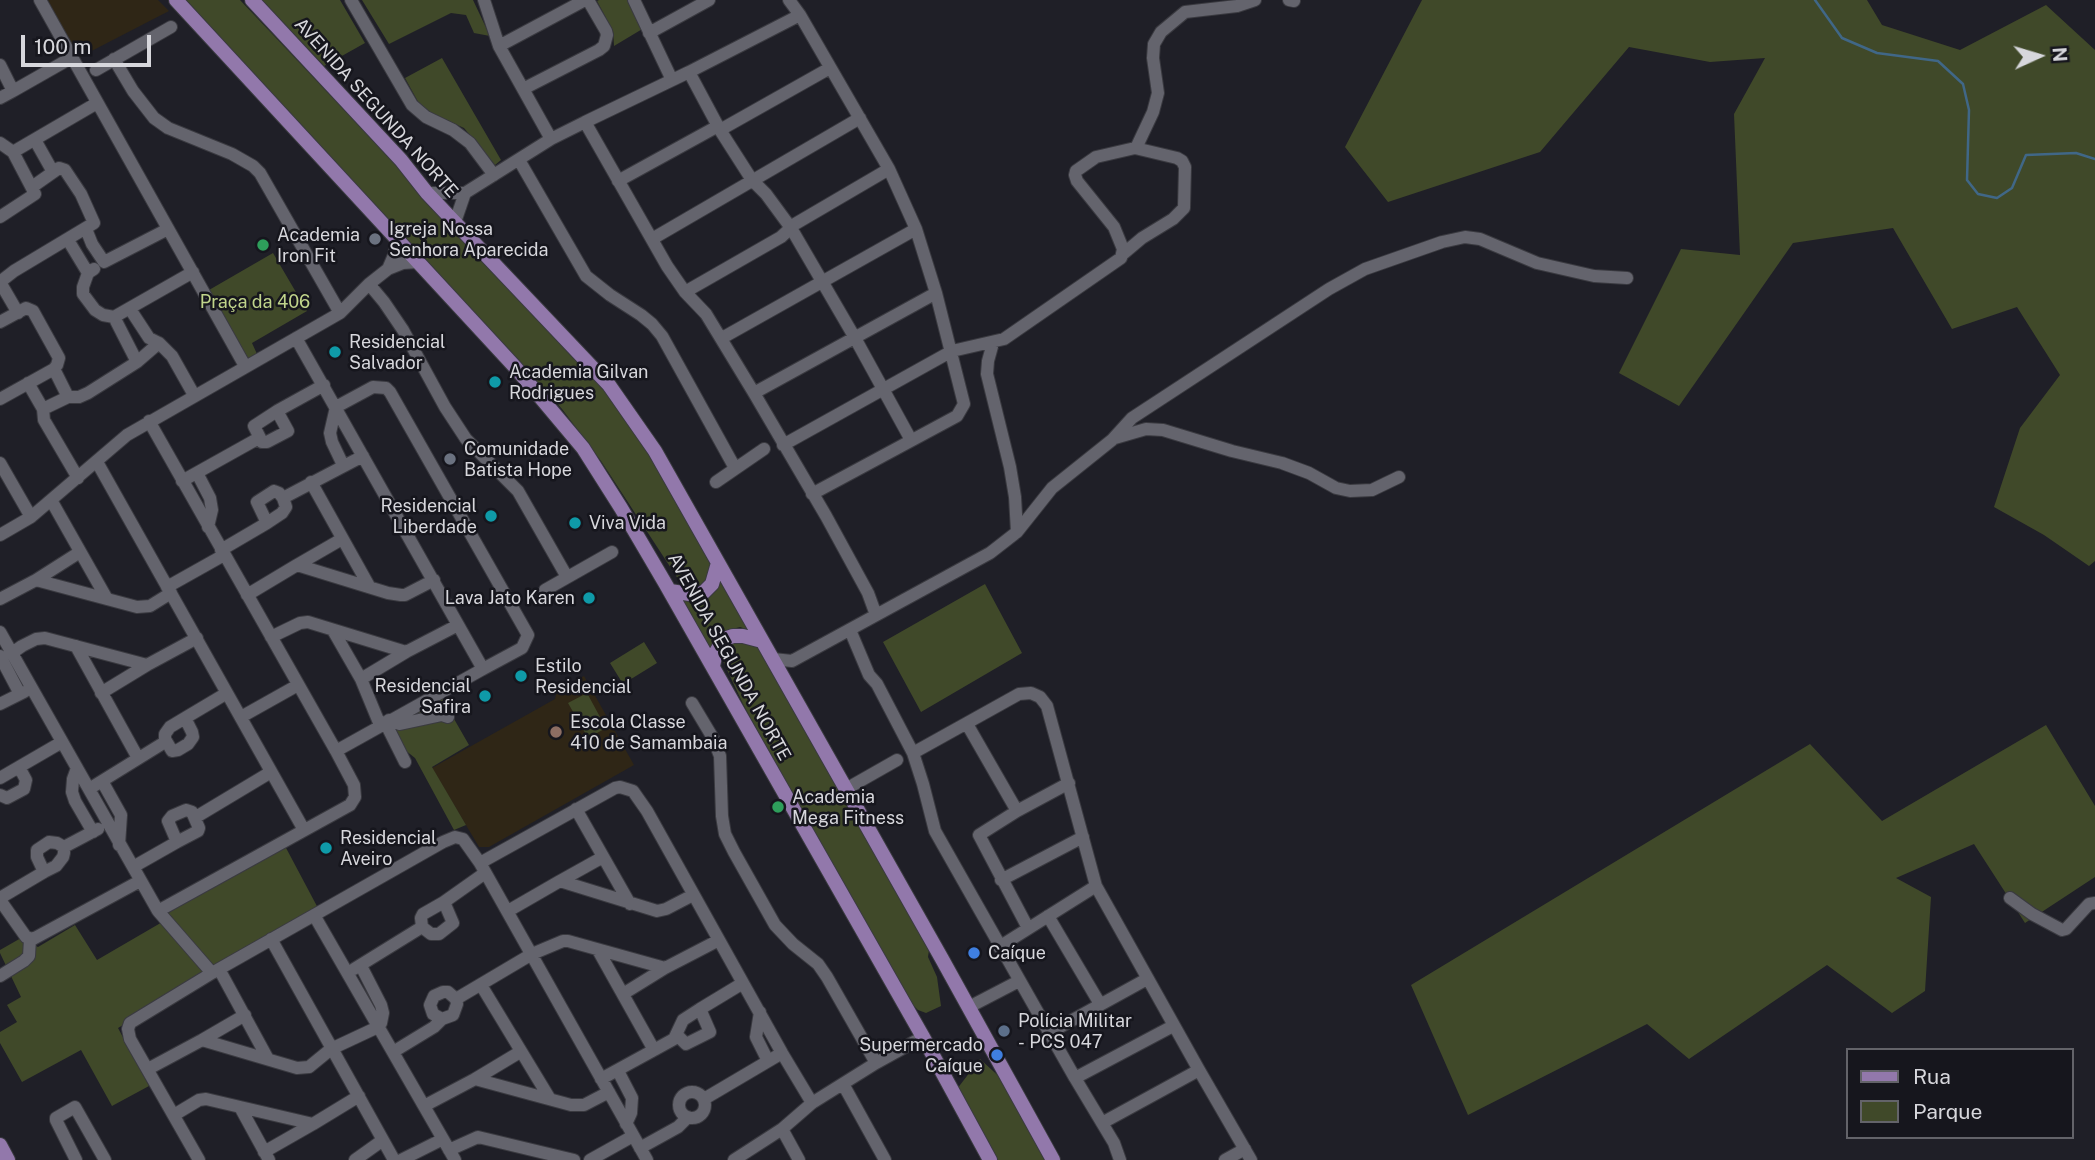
<!DOCTYPE html>
<html>
<head>
<meta charset="utf-8">
<style>
  body { margin:0 }
  #map { position:relative; width:2095px; height:1160px; overflow:hidden; background:#1f1f27; font-family:"Public Sans",sans-serif }
  canvas { display:block }
  .legend { position:absolute; left:1846px; top:1048px; width:228px; height:91px; box-sizing:border-box; background:#16161d; border:2px solid #636369; margin:0; padding:9px 12px; list-style:none; font-size:21px; color:#d7d7dc }
  .legend li { display:flex; align-items:center; gap:14px; height:35px }
  .legend b { width:35px; border:2px solid #636369 }
  .north { position:absolute; left:2004px; top:21px; width:70px; height:70px; -webkit-text-stroke:5px #16161d; paint-order:stroke; rotate:86deg; font-size:19px; font-weight:700; line-height:28px; text-align:center; color:#d7d7dc }
  .north::after { content:''; display:block; margin:auto; width:24px; height:32px; background:#d7d7dc; clip-path:polygon(50% 0,100% 100%,50% 72%,0 100%) }
  .scale { position:absolute; left:21px; top:35px; width:130px; height:32px; box-sizing:border-box; border:4px solid #d7d7dc; border-top:0; padding-left:9px; font-size:21px; line-height:24px; white-space:nowrap; color:#d7d7dc; -webkit-text-stroke:5px #16161d; paint-order:stroke }
</style>
</head>
<body>
<div id="map">
<canvas width="2095" height="1160"></canvas>
<ul class="legend">
<li><b style="height:9px;background:#9278ab"></b>Rua</li>
<li><b style="height:19px;background:#404929"></b>Parque</li>
</ul>
<div class="north">N</div>
<div class="scale">100 m</div>
</div>
<script>
const g = document.querySelector('canvas').getContext('2d');
g.lineJoin = 'round';
function fillPath(path, color) {
  g.fillStyle = color;
  g.fill(path, 'evenodd');
}
function toPath(rows) {
  const path = new Path2D();
  for (const r of rows) {
    if (r.length === 3) {
      path.moveTo(r[0] + r[2], r[1]);
      path.arc(r[0], r[1], r[2], 0, 2 * Math.PI);
      continue;
    }
    path.moveTo(r[0], r[1]);
    for (let i = 2; i < r.length; i += 2) path.lineTo(r[i], r[i + 1]);
  }
  return path;
}
function strokePath(path, color, width, dash) {
  g.strokeStyle = color;
  g.lineWidth = width;
  g.lineCap = dash ? 'butt' : 'round';
  g.setLineDash(dash || []);
  g.stroke(path);
}
function label(font, color, halo, rows, align = 'center') {
  g.font = font + ' "Public Sans",sans-serif';
  g.lineWidth = 5;
  g.setLineDash([]);
  g.textBaseline = 'middle';
  g.strokeStyle = halo;
  g.fillStyle = color;
  for (const [text, x, y, turn = 0] of rows) {
    g.save();
    g.translate(x, y);
    g.rotate((+turn || 0) * Math.PI / 180);
    g.textAlign = isNaN(turn) ? turn : align;
    if (halo) g.strokeText(text, 0, 0);
    g.fillText(text, 0, 0);
    g.restore();
  }
}
fillPath(toPath([
  [48,0,158,0,169,11,78,58],
  [584,676,634,765,489,847,479,847,432,768,555,699,557,690]
]), '#2f2616');
fillPath(toPath([
  [186,0,240,0,607,387,653,453,710,564,710,574,704,584,691,587,680,582,601,461,562,409],
  [262,0,340,0,365,43,324,66],
  [362,0,473,0,490,36,474,33,466,15,451,13,389,44],
  [599,0,631,0,644,28,614,46,613,31,597,1],
  [1422,0,1867,0,1882,25,1960,50,2046,5,2095,50,2095,561,2089,566,2044,535,1994,507,2020,428,2060,375,2017,307,1952,329,1893,228,1793,243,1679,406,1619,373,1681,249,1740,255,1734,114,1765,58,1710,62,1629,47,1540,152,1388,202,1345,147],
  [442,58,501,160,495,165,464,128,422,109,405,78],
  [273,253,307,311,252,343,257,354,248,359,209,290],
  [720,577,752,631,740,627,729,630,717,639,711,650,682,601,697,601],
  [985,584,1022,653,921,712,883,642],
  [734,640,760,644,930,943,928,957,937,977,941,1006,926,1013,918,1010,912,1004,785,782,743,704,723,661,726,649],
  [644,642,657,663,623,684,610,663],
  [587,693,606,728,588,738,568,703],
  [442,698,469,745,432,767,466,825,454,830,415,758,400,746,394,728],
  [2046,725,2095,806,2095,877,2025,923,1974,844,1896,878,1931,897,1925,991,1892,1013,1827,965,1689,1059,1647,1024,1468,1115,1411,985,1810,744,1882,821],
  [285,846,319,910,213,971,166,914],
  [164,921,209,974,118,1028,149,1086,112,1106,81,1050,22,1082,0,1043,0,1032,17,1022,7,1005,21,997,0,953,0,950,21,938,38,947,75,925,97,960],
  [980,1059,1005,1082,1048,1160,997,1160,957,1089]
]), '#404929');
strokePath(toPath([
  [1815,0,1842,38,1877,53,1938,61,1963,84,1969,110,1967,180,1978,194,1997,198,2012,188,2026,155,2076,153,2095,159]
]), '#406787', 2.5);
const minor = toPath([
  [40,0,245,366],
  [351,0,412,105,426,117,453,130,470,143,494,175],
  [484,0,499,46,551,139],
  [634,0,672,80],
  [789,0,800,15,889,169,916,229,936,293,964,404,957,416,812,494],
  [1289,0,1294,1],
  [649,33,709,0],
  [499,46,585,0],
  [114,59,133,91,154,118,168,128,232,154,253,166,260,173,340,313],
  [0,65,13,91,71,58],
  [96,70,171,27],
  [689,72,720,130,752,180,766,194,791,228,855,338,911,440],
  [523,89,599,50,604,46,607,35,606,31,588,0],
  [0,98,13,91],
  [585,122,689,72,800,15],
  [720,130,830,68],
  [35,140,53,172],
  [0,143,13,152,97,103],
  [519,160,586,276,610,295,641,315,652,324,662,336,735,468],
  [618,181,718,126],
  [427,193,465,193,551,139,585,122,667,266,685,292,706,314,754,393,826,516,868,593,876,615],
  [0,217,35,194,13,152],
  [455,222,465,193],
  [86,229,92,244,104,262,168,229],
  [652,239,860,118],
  [68,240,88,273,94,269],
  [1123,254,1142,238,1173,219,1184,208,1185,167,1182,161,1177,158,1135,148],
  [388,269,394,255,397,239],
  [88,273,83,287,83,294,95,310,103,315,114,317,193,272],
  [369,284,384,302,403,330,445,407,466,439,518,491,567,577],
  [685,292,781,237,795,224,889,169],
  [130,309,149,338,159,343,172,356,194,395],
  [18,313,0,282,14,271,94,223,81,194,65,170,59,168,32,187],
  [114,317,137,362],
  [0,322,26,308,33,311,59,358,57,365,54,369,0,399],
  [722,338,916,229],
  [993,343,988,361,987,374,1010,467,1015,497,1017,532],
  [54,369,68,397],
  [28,383,43,409],
  [754,393,936,293],
  [277,411,288,431,267,442,262,442,254,426,277,411],
  [277,411,324,385],
  [149,421,336,751],
  [1115,438,1146,429,1163,430,1232,451,1282,463,1309,473,1336,488,1350,491,1372,490,1399,477],
  [783,445,952,351,1004,339,1121,258,1123,249,1114,227,1077,181,1075,175,1076,171,1096,157,1135,148,1137,146,1153,112,1158,93,1153,58,1154,44,1161,32,1185,12,1237,6,1255,0],
  [97,462,304,830],
  [0,463,31,517],
  [343,465,332,442,330,433,336,407,373,387,386,388,390,392,528,635,522,648,483,669],
  [197,473,210,498,212,510,208,527],
  [78,478,44,420,43,409,68,397,79,397,88,393,137,362,159,343],
  [182,481,259,438],
  [311,482,369,586],
  [716,482,764,449],
  [274,491,279,493,283,498,286,507,282,513,267,523,257,502,274,491],
  [283,498,363,456],
  [51,500,107,599],
  [0,535,31,517,127,435,340,313,369,284,388,269,403,263,418,262],
  [221,550,267,523],
  [297,565,342,539],
  [36,580,137,607,150,606,171,593],
  [167,587,224,555],
  [545,590,612,552],
  [247,595,297,565,388,593,401,595,405,595,434,580],
  [0,599,36,580,80,552],
  [850,630,869,675,877,684,913,753,923,784,935,831,1075,1078,1114,1143,1120,1160],
  [0,632,158,911,350,805,355,797,354,785,336,751,483,669,296,338],
  [334,632,361,679,380,725],
  [271,637,300,623,308,622,406,652,458,625],
  [76,646,138,758],
  [12,653,22,646,36,639,45,638,147,665,197,638],
  [0,656,20,694],
  [773,659,792,661,990,553,1017,532,1052,488,1112,440,1132,418,1329,289,1365,269,1442,242,1465,237,1480,239,1537,263,1594,276,1627,278],
  [361,679,406,652],
  [101,693,147,665],
  [692,703,713,738,720,756,722,816,725,834,734,852,775,925,793,944,818,964,827,977,876,1063],
  [0,704,24,692],
  [241,717,298,685],
  [185,718,192,732,193,737,188,744,178,750,172,751,165,739,165,734,170,727,185,718,227,693],
  [389,720,400,724,442,715,448,717],
  [385,722,405,762],
  [967,724,1017,811],
  [913,753,1019,694,1031,693,1040,697,1047,706,1096,886,1199,1070,1251,1160],
  [77,768,73,779,72,792,75,801,93,832],
  [0,778,62,742],
  [102,781,121,815,119,845],
  [89,789,165,742],
  [846,789,897,760],
  [0,795,7,798,24,789,26,780,19,767],
  [576,809,630,904],
  [186,810,192,812,199,828,198,831,177,842,168,821,172,816,186,810],
  [196,817,271,772],
  [49,842,57,843,64,847,64,853,63,857,56,866,44,872,37,857,37,850,49,842],
  [64,847,98,829],
  [480,863,647,1160],
  [133,867,177,842],
  [1001,880,1083,837],
  [560,881,603,857],
  [0,898,44,872],
  [2010,898,2032,914,2062,930,2066,929,2089,904,2095,903],
  [0,900,26,937,33,939,140,881],
  [444,902,453,923,439,934,431,934,422,927,421,918,423,914,444,902],
  [444,902,485,873],
  [158,911,212,973],
  [508,911,560,881,657,911,666,909,693,895],
  [314,915,455,1160],
  [1048,916,1100,1004],
  [1028,928,979,835,1017,811,1069,783],
  [271,939,394,1160],
  [999,947,1096,886],
  [598,950,654,1050,601,1079],
  [219,969,268,1059],
  [354,969,422,927],
  [0,976,24,961,29,956,30,939],
  [481,985,550,1099],
  [623,994,665,968],
  [456,999,532,954,563,941,568,941,665,968,719,940],
  [969,1007,1019,981],
  [700,1009,743,983],
  [760,1012,756,1037,768,1061],
  [1049,1033,1147,979],
  [202,1040,245,1015],
  [654,1050,674,1039,683,1020,700,1009,710,1032,686,1044,677,1035],
  [393,1052,434,1027,442,1019,453,1015,457,1004,456,999,448,992,443,992,434,996,430,1005,433,1014,442,1019],
  [148,1069,202,1040,297,1068,309,1067,331,1049,378,1027,381,1023,383,1013,381,1005,361,966],
  [618,1071,632,1098,631,1113,626,1124],
  [1075,1078,1173,1026],
  [475,1079,520,1052],
  [843,1084,885,1160],
  [692,1105,13],
  [704,1099,782,1053],
  [424,1106,475,1079,571,1105,584,1105,609,1092],
  [240,1107,269,1160],
  [174,1115,199,1100,206,1099,313,1124,359,1096],
  [1102,1123,1199,1070],
  [782,1129,799,1160],
  [640,1148,678,1127,688,1117],
  [449,1150,478,1137,574,1160],
  [264,1152,313,1124],
  [76,1160,56,1120,56,1118,75,1107,105,1160],
  [199,1160,130,1039,128,1029,130,1023,212,973,443,842,455,837,463,839,480,863,615,788,620,787,633,791,647,811,782,1053,812,1103],
  [355,1160,383,1140],
  [401,1160,443,1139],
  [590,1160,633,1136],
  [734,1160,782,1129,812,1103,876,1063,923,1037],
  [1225,1160,1245,1149]
]);
const major = toPath([
  [176,0,515,367,583,448,621,508,665,583,923,1037,990,1160],
  [252,0,401,160,427,193,609,385,655,451,942,959,1053,1160],
  [670,591,696,595,704,592,712,584,718,563],
  [713,666,716,652,724,639,733,636,743,636,762,641],
  [0,1145,8,1160]
]);
strokePath(minor, '#3a3a40', 14);
strokePath(major, '#3a3a40', 16);
strokePath(minor, '#64646d', 12);
strokePath(major, '#9278ab', 14);
for (const [x, y, r, color] of [
  [375,239,7,"#6b7280"],
  [263,245,7,"#2e9e5b"],
  [335,352,7,"#0f9aa8"],
  [495,382,7,"#0f9aa8"],
  [450,459,7,"#6b7280"],
  [491,516,7,"#0f9aa8"],
  [575,523,7,"#0f9aa8"],
  [589,598,7,"#0f9aa8"],
  [521,676,7,"#0f9aa8"],
  [485,696,7,"#0f9aa8"],
  [556,732,7,"#8d6e63"],
  [778,807,7,"#2e9e5b"],
  [326,848,7,"#0f9aa8"],
  [974,953,7,"#3f7fe0"],
  [1004,1031,7,"#5c6f8a"],
  [997,1055,7,"#3f7fe0"]
]) {
  const dot = new Path2D();
  dot.arc(x, y, r, 0, 2 * Math.PI);
  g.fillStyle = color;
  g.fill(dot);
  strokePath(dot, '#16161d', 2.5);
}
label('18px', '#d7d7dc', '#16161d', [
  ["AVENIDA SEGUNDA NORTE",376,108,48],
  ["AVENIDA SEGUNDA NORTE",729,657,61]
]);
label('18px', '#d7d7dc', '#16161d', [
  ["Igreja Nossa",389,229],
  ["Senhora Aparecida",389,250],
  ["Academia",277,235],
  ["Iron Fit",277,256],
  ["Residencial",349,342],
  ["Salvador",349,363],
  ["Academia Gilvan",509,372],
  ["Rodrigues",509,393],
  ["Comunidade",464,449],
  ["Batista Hope",464,470],
  ["Residencial",477,506,"right"],
  ["Liberdade",477,527,"right"],
  ["Viva Vida",589,523],
  ["Lava Jato Karen",575,598,"right"],
  ["Estilo",535,666],
  ["Residencial",535,687],
  ["Residencial",471,686,"right"],
  ["Safira",471,707,"right"],
  ["Escola Classe",570,722],
  ["410 de Samambaia",570,743],
  ["Academia",792,797],
  ["Mega Fitness",792,818],
  ["Residencial",340,838],
  ["Aveiro",340,859],
  ["Caíque",988,953],
  ["Polícia Militar",1018,1021],
  ["- PCS 047",1018,1042],
  ["Supermercado",983,1045,"right"],
  ["Caíque",983,1066,"right"]
], 'left');
label('18px', '#c0d48b', '#16161d', [
  ["Praça da 406",255,302]
]);
</script>
</body>
</html>
